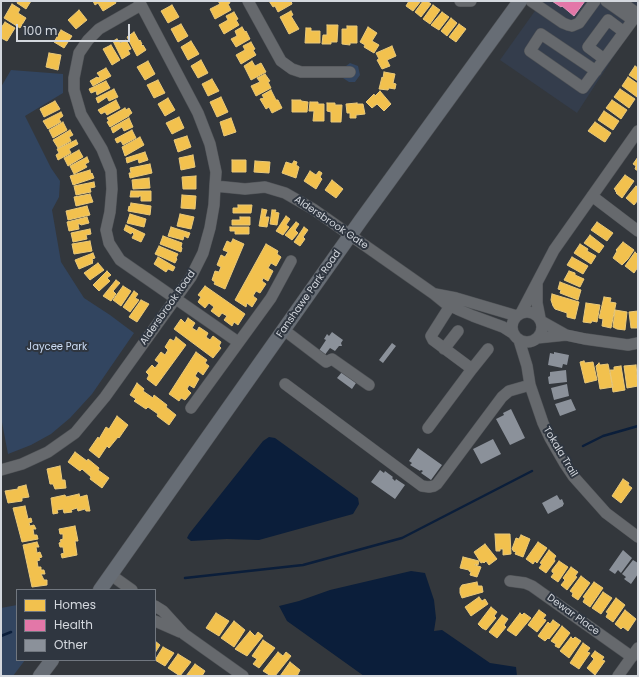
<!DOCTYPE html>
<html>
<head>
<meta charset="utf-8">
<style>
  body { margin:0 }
  #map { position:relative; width:639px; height:677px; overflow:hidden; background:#33373c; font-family:Poppins,sans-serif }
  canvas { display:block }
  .frame { position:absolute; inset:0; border:2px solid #d4d8de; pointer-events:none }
  .legend { position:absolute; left:16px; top:589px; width:140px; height:72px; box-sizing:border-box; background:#2f3640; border:1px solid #71777f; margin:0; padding:5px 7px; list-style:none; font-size:12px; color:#d4d8de }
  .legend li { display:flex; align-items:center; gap:8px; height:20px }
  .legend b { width:20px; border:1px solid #71777f }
  .scale { position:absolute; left:16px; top:24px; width:114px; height:18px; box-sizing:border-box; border:2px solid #d4d8de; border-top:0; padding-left:5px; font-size:12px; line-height:14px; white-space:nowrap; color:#d4d8de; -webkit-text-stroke:3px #2f3640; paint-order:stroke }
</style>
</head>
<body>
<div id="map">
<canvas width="639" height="677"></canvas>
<div class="frame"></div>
<ul class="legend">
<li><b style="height:11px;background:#f2c14e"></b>Homes</li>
<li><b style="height:11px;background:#e377a8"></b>Health</li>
<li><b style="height:11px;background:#8b919a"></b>Other</li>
</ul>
<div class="scale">100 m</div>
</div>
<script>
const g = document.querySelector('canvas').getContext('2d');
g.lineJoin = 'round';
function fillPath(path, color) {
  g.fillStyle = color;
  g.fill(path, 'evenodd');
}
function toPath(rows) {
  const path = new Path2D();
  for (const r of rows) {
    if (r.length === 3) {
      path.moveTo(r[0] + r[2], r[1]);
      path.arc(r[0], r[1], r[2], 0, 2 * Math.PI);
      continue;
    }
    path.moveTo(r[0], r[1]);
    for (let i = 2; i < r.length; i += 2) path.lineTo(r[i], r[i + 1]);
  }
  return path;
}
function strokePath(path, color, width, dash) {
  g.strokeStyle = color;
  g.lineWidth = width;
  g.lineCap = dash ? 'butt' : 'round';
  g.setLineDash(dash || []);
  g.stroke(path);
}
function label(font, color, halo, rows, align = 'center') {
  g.font = font + ' Poppins,sans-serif';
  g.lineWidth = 4;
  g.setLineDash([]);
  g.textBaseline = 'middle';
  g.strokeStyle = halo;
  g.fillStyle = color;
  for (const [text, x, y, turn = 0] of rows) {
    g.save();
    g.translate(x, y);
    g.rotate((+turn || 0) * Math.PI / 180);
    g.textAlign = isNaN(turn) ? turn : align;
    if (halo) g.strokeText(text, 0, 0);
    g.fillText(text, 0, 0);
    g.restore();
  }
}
fillPath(toPath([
  [542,1,638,1,638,19,577,113,500,60]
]), '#343d4c');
fillPath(toPath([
  [350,63,358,66,360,75,355,82,349,82,343,78,342,69],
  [11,70,63,74,63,93,25,116,51,168,60,181,59,197,52,210,61,262,84,298,110,315,134,333,92,394,70,418,51,434,31,445,8,454,1,417,1,87],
  [17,605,17,660,25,660,13,676,1,676,1,608]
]), '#324560');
fillPath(toPath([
  [269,437,275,438,358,498,359,504,353,514,259,540,227,539,191,541,187,538,189,534,263,441],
  [411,571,425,573,434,600,436,618,434,631,442,630,490,663,516,667,517,676,427,676,425,675,424,676,364,676,287,621,279,606,299,601,330,590]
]), '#0b1e3a');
const homes = toPath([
  [18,1,31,1,26,9,17,3,18,1],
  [93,1,115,1,116,3,103,11,98,3,95,5,93,1],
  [218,1,229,1,230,3,228,4,231,10,215,19,210,9,220,4,218,1],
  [269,1,291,1,292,4,278,12,275,6,273,7,269,1],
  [409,1,421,1,413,11,406,6,409,1],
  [423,1,427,1,431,4,421,17,415,12,423,1],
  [12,4,20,9,18,13,26,18,20,28,4,18,12,4],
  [172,5,179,17,168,23,161,11,172,5],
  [433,5,440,10,430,24,423,19,433,5],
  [79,10,87,20,76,29,68,20,79,10],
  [291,11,293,15,291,16,299,29,289,34,280,17,291,11],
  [234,12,238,19,236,20,239,25,224,34,219,25,228,20,226,16,234,12],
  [442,12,449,17,439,30,431,25,442,12],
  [451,18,457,23,447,36,441,31,451,18],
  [5,22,15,28,7,41,1,38,1,28,5,22],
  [181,24,188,36,178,42,171,29,181,24],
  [459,24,466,29,456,42,449,37,459,24],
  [327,25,338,25,337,42,331,42,331,44,322,44,323,35,327,35,327,25],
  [347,26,357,26,357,43,350,43,350,45,342,44,342,29,347,29,347,26],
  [242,27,245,32,246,31,250,39,236,47,231,39,237,36,235,31,242,27],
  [368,27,377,33,372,41,379,45,374,53,364,47,365,45,360,42,368,27],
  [306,28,311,28,311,31,320,31,320,43,305,43,306,28],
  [61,30,72,36,64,48,54,42,61,30],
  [134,32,139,41,140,40,142,44,141,45,142,46,143,45,146,50,137,56,127,37,134,32],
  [117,39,120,43,126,40,131,49,128,50,130,54,122,59,113,41,117,39],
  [191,41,199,54,188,60,181,47,191,41],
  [251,42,255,49,253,50,256,55,241,64,236,55,245,50,243,46,251,42],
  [111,45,120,60,112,65,103,49,111,45],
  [392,46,396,56,387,60,390,66,382,69,377,60,379,59,376,53,392,46],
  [49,53,61,55,58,70,46,67,49,53],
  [201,60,208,73,198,78,191,66,201,60],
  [148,61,155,74,145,80,137,67,148,61],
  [252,61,255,66,261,63,266,72,251,80,244,66,252,61],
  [635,66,638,68,638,81,629,75,635,66],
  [106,68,111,76,93,86,90,81,97,77,98,78,100,77,97,73,106,68],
  [384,72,395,74,393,83,396,84,395,89,389,88,388,90,379,89,382,77,383,78,384,72],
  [265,74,270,81,268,82,271,88,256,96,251,86,260,82,257,78,265,74],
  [628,77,638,84,638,95,637,97,622,86,628,77],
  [212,79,219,91,208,96,202,84,212,79],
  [158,80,165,93,154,98,147,85,158,80],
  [106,81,110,88,97,95,96,91,91,93,89,89,106,81],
  [114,89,118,97,109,101,107,97,98,103,96,98,114,89],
  [620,89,635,99,629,108,614,97,620,89],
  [271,90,276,100,278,100,282,108,272,113,269,107,266,109,260,99,264,98,262,95,271,90],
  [380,91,391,104,384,111,377,104,372,108,366,102,374,94,375,96,380,91],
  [221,97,228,112,217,117,210,102,221,97],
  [168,98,175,110,165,116,158,104,168,98],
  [116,100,120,108,107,115,105,112,101,114,98,110,116,100],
  [292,100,301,100,301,101,308,102,307,112,292,112,292,100],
  [612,100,627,110,621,119,606,108,612,100],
  [55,101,60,109,44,117,40,109,55,101],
  [310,102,318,102,318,104,324,104,324,121,313,121,314,111,309,111,310,102],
  [327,103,335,103,335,105,342,105,341,122,331,122,331,112,327,111,327,103],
  [357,103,357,104,363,104,365,114,356,115,356,118,350,118,350,113,347,113,346,104,357,103],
  [125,108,126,110,129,108,132,113,129,115,129,116,110,127,107,122,109,121,107,118,125,108],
  [604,111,619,121,613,130,598,120,604,111],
  [61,112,63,116,59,119,61,122,48,129,43,121,61,112],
  [179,117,184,128,172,134,166,123,179,117],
  [129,118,133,127,124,131,122,127,113,133,111,128,129,118],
  [231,118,236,132,224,136,220,122,231,118],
  [63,122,67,130,53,138,49,130,63,122],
  [595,122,611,133,605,142,603,141,588,131,595,122],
  [70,130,73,135,69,137,71,141,58,148,53,140,70,130],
  [132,130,136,138,123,145,121,141,117,143,115,139,132,130],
  [187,136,191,147,178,152,174,140,187,136],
  [140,137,144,145,125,156,122,147,140,137],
  [76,140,78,144,69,149,71,153,58,160,56,155,59,153,57,149,76,140],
  [79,150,83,157,68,166,64,158,79,150],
  [145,152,148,160,139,163,138,159,127,163,126,158,145,152],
  [193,155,195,167,181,170,179,158,193,155],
  [87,157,89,162,85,164,87,167,74,174,70,166,87,157],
  [638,157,638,171,635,169,636,166,633,164,638,157],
  [232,160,246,160,246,172,232,172,232,160],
  [255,161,270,162,269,173,254,172,255,161],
  [294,161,297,162,296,165,299,167,296,178,282,173,286,162,292,164,294,161],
  [150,164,152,173,130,178,129,173,131,173,130,168,150,164],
  [90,170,91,174,92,173,94,178,73,185,70,176,90,170],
  [310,171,316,175,319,171,322,173,320,177,322,179,316,189,304,181,310,171],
  [625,175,634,181,622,198,616,193,617,192,615,191,616,190,614,189,625,175],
  [196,176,196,189,183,189,182,177,196,176],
  [149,178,150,188,133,189,132,180,149,178],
  [332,180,343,189,336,198,325,190,332,180],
  [94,182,95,187,90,188,91,192,76,195,74,186,94,182],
  [636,186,638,188,638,200,634,205,626,198,636,186],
  [131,191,151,191,151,201,141,201,141,196,139,196,139,197,130,197,131,191],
  [90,194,93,202,76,206,74,197,90,194],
  [182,195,196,196,195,209,181,208,182,195],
  [131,203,151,206,150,215,128,211,129,206,130,207,131,203],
  [238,205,252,205,251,213,233,213,233,208,238,208,238,205],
  [87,206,90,215,68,220,66,211,87,206],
  [262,209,267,210,265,217,269,217,267,227,259,226,262,209],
  [272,210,276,210,275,212,279,213,277,225,270,224,272,210],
  [130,214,146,219,144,227,127,223,130,214],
  [180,214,194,217,191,229,177,226,180,214],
  [286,216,290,219,286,225,289,227,283,235,276,231,286,216],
  [87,217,89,223,81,225,80,224,78,224,79,229,69,231,67,222,87,217],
  [240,217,250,217,250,225,232,225,232,220,240,220,240,217],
  [296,222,299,224,295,230,298,233,292,240,285,235,296,222],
  [597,222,613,233,607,241,591,230,597,222],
  [126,225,145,234,141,242,132,238,134,234,132,232,131,234,124,230,126,225],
  [171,227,190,233,188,238,184,236,183,240,168,236,171,227],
  [230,227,249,227,249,234,235,234,235,231,230,231,230,227],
  [304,227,308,230,303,237,305,239,300,246,294,242,304,227],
  [90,229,91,234,86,235,87,239,73,242,71,233,90,229],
  [590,235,604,246,599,253,584,243,590,235],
  [163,236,182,243,181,247,182,248,181,252,160,244,163,236],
  [233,239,244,244,225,289,214,284,215,282,212,280,215,271,219,272,221,267,217,265,221,255,225,257,228,252,223,250,227,241,231,243,233,239],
  [90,241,92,251,74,254,72,244,90,241],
  [623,242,634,250,628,259,622,265,613,258,617,251,616,250,623,242],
  [266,244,278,251,277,254,281,257,276,266,271,263,268,268,273,271,268,281,263,278,262,281,266,284,260,293,256,291,253,296,257,299,252,307,247,303,246,307,235,300,266,244],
  [580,244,588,249,587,251,596,256,591,264,574,253,580,244],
  [159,246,178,254,176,258,177,259,175,263,155,254,159,246],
  [635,252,638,255,638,267,634,273,625,266,635,252],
  [93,253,95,258,92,259,93,261,92,262,93,263,79,269,75,260,93,253],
  [158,257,175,267,173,271,168,269,166,272,154,264,158,257],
  [572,257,588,266,583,274,567,265,572,257],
  [98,263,104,270,90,280,84,273,98,263],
  [107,271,111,275,107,278,110,281,99,291,93,285,107,271],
  [569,271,575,273,575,275,584,279,580,287,564,280,569,271],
  [116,280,120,283,113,291,116,294,111,301,103,296,116,280],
  [560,282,581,290,578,300,560,293,561,290,558,289,560,282],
  [123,286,131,291,121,306,113,300,123,286],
  [205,286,245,314,238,325,234,322,232,326,224,320,227,316,222,313,219,317,211,311,214,307,209,303,205,308,198,302,201,297,198,295,205,286],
  [134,291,138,294,135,298,139,300,130,312,123,307,134,291],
  [552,294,579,302,575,319,567,317,567,313,555,309,553,306,551,300,552,294],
  [604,297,611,298,610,302,616,303,611,328,602,326,603,319,599,318,604,297],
  [141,300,149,304,137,322,129,317,141,300],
  [586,303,600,305,597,322,592,321,591,323,583,322,586,303],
  [615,310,627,312,625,330,617,329,613,327,615,310],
  [638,311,638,328,631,328,629,312,638,311],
  [188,318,195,323,192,328,197,331,199,327,208,333,206,337,210,340,213,336,221,342,219,346,221,348,213,358,174,329,181,319,185,323,188,318],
  [176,337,186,345,156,386,147,379,149,375,146,372,152,365,155,368,159,363,155,360,161,352,165,355,168,350,165,347,170,339,174,341,176,337],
  [196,352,207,360,205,363,209,366,203,375,198,371,195,376,199,379,194,388,189,385,187,389,191,393,185,400,181,398,179,401,169,394,196,352],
  [584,361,585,363,593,362,597,380,585,383,580,362,584,361],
  [599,363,600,365,608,364,613,387,600,389,596,366,599,363],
  [636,365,638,386,627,388,624,366,636,365],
  [621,366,625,390,613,392,610,370,614,370,614,367,621,366],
  [137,383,144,389,143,391,153,398,154,395,167,405,166,407,176,415,169,425,157,416,158,414,148,407,146,409,134,401,136,399,130,395,137,383],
  [117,416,128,425,119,438,118,437,109,448,107,446,99,458,89,450,98,437,99,439,106,427,109,429,117,416],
  [75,452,87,461,88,459,99,468,98,470,109,478,102,488,90,479,91,477,82,469,80,471,68,462,75,452],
  [60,466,62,480,65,480,66,488,55,489,53,484,50,484,47,469,60,466],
  [623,479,629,483,628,485,632,488,621,503,612,496,623,479],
  [26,485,29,497,22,498,22,501,8,503,5,491,18,489,18,487,26,485],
  [79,494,80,497,87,495,90,511,86,511,85,509,78,511,77,508,71,510,72,512,64,513,63,509,57,510,58,513,53,514,51,498,65,495,66,497,79,494],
  [25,506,28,519,31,518,32,522,29,523,30,526,34,525,36,529,33,529,34,535,37,535,38,539,22,542,13,508,25,506],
  [75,526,78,541,75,541,77,555,62,558,61,554,64,553,63,547,60,547,59,543,61,542,60,540,63,539,63,534,60,534,59,529,75,526],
  [495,534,510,534,511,554,503,555,503,549,500,549,500,551,496,551,495,534],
  [521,535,530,539,523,557,515,554,516,552,513,551,513,550,512,549,516,538,519,539,521,535],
  [37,542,39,547,36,547,37,553,40,552,42,557,39,558,40,560,37,561,38,567,41,567,41,570,44,570,45,574,41,574,44,580,47,580,47,585,32,587,23,545,37,542],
  [538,542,547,548,537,563,535,561,533,564,526,559,538,542],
  [485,544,497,559,489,565,486,561,484,563,483,562,481,563,474,552,485,544],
  [549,550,556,556,554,559,555,561,546,573,539,568,542,564,540,563,549,550],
  [463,557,479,561,478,565,475,564,475,565,481,567,477,577,470,575,471,572,469,571,469,570,460,568,463,557],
  [559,561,568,567,558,582,551,577,554,573,552,572,552,570,559,561],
  [571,567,578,572,575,576,577,577,567,590,561,585,565,580,563,578,571,567],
  [581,576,590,583,578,600,572,596,573,593,570,591,581,576],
  [477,582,478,586,482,586,483,592,462,598,460,593,460,588,462,585,477,582],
  [594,582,603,588,590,607,583,602,585,598,583,597,594,582],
  [603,592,612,598,601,614,592,608,603,592],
  [479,597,482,601,485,599,488,604,471,616,465,607,479,597],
  [616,598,625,605,613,622,606,617,608,613,606,612,616,598],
  [491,607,497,612,494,616,496,618,486,630,482,628,478,624,491,607],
  [539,610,546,615,543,619,546,620,545,622,537,632,528,625,539,610],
  [625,610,636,619,628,631,623,627,621,629,615,624,625,610],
  [216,613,229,621,219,636,206,628,216,613],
  [520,613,522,615,524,613,531,618,516,636,507,630,520,613],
  [502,615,508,619,504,625,506,627,497,638,489,632,502,615],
  [553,620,560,625,549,639,548,638,545,641,538,636,548,622,550,624,553,620],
  [234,621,245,630,234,647,221,638,234,621],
  [562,626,570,633,559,648,555,646,556,644,551,641,562,626],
  [250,631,255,636,258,632,263,636,247,656,235,649,250,631],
  [571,637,573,639,575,637,581,641,569,658,560,651,571,637],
  [263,640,275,648,259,668,253,664,257,659,252,656,263,640],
  [155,641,160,645,155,653,155,641],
  [583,643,590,648,587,652,590,653,579,669,570,663,583,643],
  [163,647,174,653,165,666,155,660,163,647],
  [595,651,604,657,602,660,605,661,595,675,587,668,594,659,591,656,595,651],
  [278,652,283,656,286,652,291,656,275,676,271,676,263,671,278,652],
  [178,654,191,662,180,676,168,668,178,654],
  [290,662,300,670,297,676,280,676,290,662],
  [195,664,205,671,202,676,186,676,195,664]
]);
fillPath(homes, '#f2c14e');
strokePath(homes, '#e9c879', 1);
const health = toPath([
  [552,1,585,1,574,16,562,6,561,7,552,1]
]);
fillPath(health, '#e377a8');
strokePath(health, '#de94b8', 1);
strokePath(toPath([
  [583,446,603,436,638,426],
  [185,578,303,565,402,538,532,471],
  [1,636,11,632]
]), '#0b1e3a', 2.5);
fillPath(toPath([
  [332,332,343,340,341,343,342,346,339,346,335,351,330,348,324,356,318,352,326,340,324,339,327,334,329,336],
  [392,343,396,346,383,363,379,360],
  [554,352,569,355,567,365,563,364,562,368,548,365,550,353,554,354],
  [566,370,567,382,549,384,548,377,550,376,550,372],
  [342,372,356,383,352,389,337,378],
  [567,384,569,396,554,400,551,388],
  [571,399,576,410,560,416,555,404],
  [511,409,512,411,525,438,510,445,496,419,504,415,503,413],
  [493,439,501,454,481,464,473,449],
  [418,448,442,465,431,480,421,473,423,471,421,470,420,471,410,465,412,463,409,461],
  [380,470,384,473,385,471,393,477,392,478,395,481,396,479,405,485,395,499,371,482],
  [557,495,560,500,562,499,564,504,563,505,563,506,548,514,542,503],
  [623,550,632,558,621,573,618,570,615,574,609,570],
  [633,560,638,563,638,574,631,584,624,579,626,577,622,574]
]), '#8b919a');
const minor = toPath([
  [248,1,281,61,292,69,301,72,350,72],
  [460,1,471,1],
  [531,1,563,23,568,25,572,26,579,23,595,1],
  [606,1,633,20],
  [620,1,638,14],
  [141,5,99,29,88,40,79,53,74,78,74,90,81,114,102,149,111,171,112,189,110,212,106,230,109,243,120,260,238,342],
  [604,59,588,47,608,20,624,32],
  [596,71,541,34,530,51,583,88,638,13],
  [215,186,245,189,265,187,285,193,313,209,434,294,445,303,459,310,473,316,503,327,514,334],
  [592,196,638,231],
  [537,284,537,303,540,318],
  [435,294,456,298,517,316],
  [527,327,15],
  [521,313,554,250,638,131],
  [541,321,566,335],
  [284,330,326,362,332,359,369,385],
  [537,338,566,335,585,339,628,345,638,343],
  [519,340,527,366,530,385,543,423,550,438,565,464,573,476,606,513,638,537],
  [444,349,458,331],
  [472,369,488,349],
  [285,384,422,486,429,487,434,486,437,484,502,397,509,391,530,385],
  [191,408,271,298,291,261],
  [428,428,472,369,433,340,431,336,450,306],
  [1,470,22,464,48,452,75,433,105,397,191,277,203,253,210,228,214,205,215,186,216,172,210,144,198,113,139,1],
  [111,575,132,590],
  [510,581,525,583,532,586,632,657],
  [155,606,163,611,184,634,243,676],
  [155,621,180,632],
  [618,676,638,648]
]);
const major = toPath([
  [100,590,361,220,520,1],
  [40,676,52,660]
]);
strokePath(minor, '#505357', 12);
strokePath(major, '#505357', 15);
strokePath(minor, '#66696d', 11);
strokePath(major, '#676d75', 14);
label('10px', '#d4d8de', '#2f3640', [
  ["Aldersbrook Gate",331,223,34],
  ["Fanshawe Park Road",309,294,-55],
  ["Aldersbrook Road",168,308,-55],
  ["Tokala Trail",560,452,59],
  ["Dewar Place",573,615,36]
]);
label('10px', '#ccdcf4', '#2f3640', [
  ["Jaycee Park",57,347]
]);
</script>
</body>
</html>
